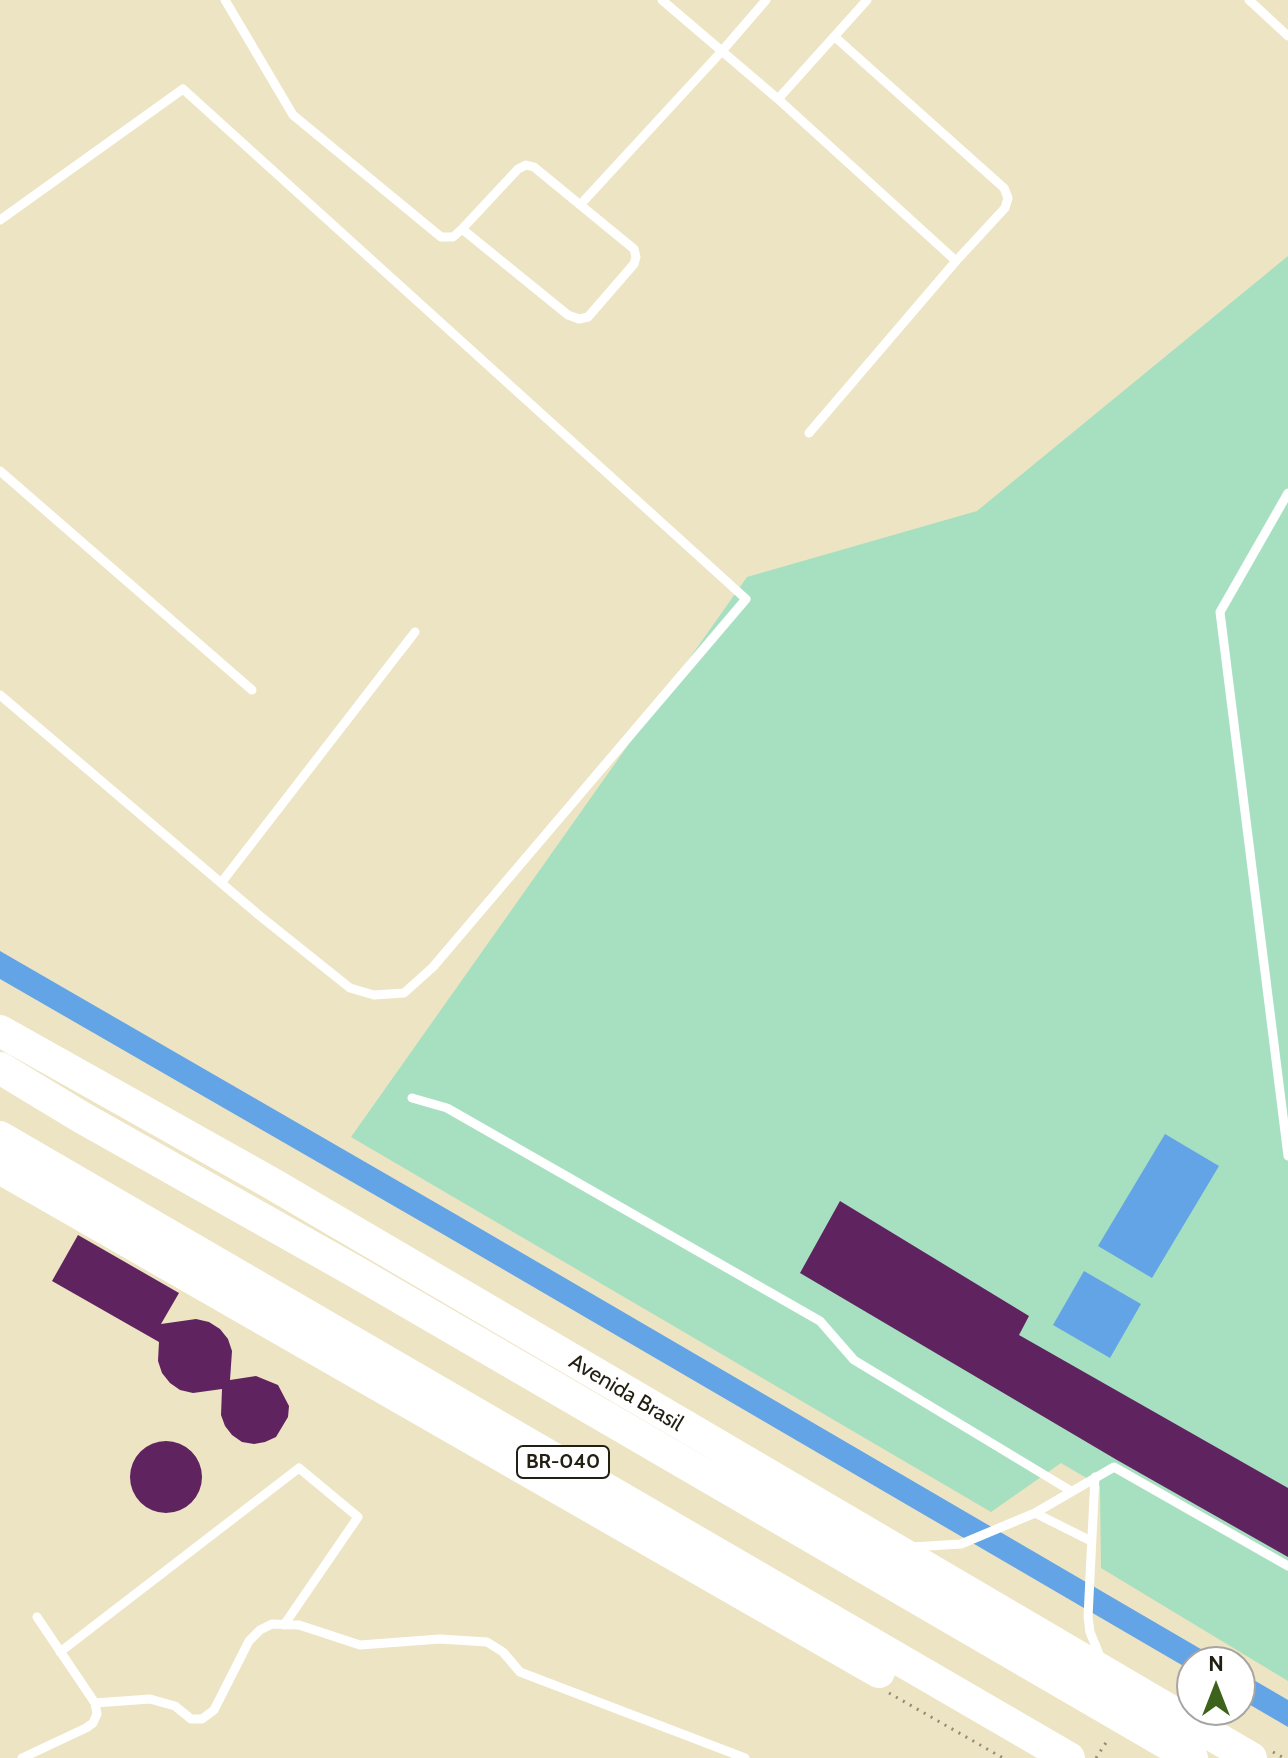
<!DOCTYPE html>
<html>
<head>
<meta charset="utf-8">
<style>
  body { margin:0 }
  #map { position:relative; width:1288px; height:1758px; overflow:hidden; background:#ede4c3; font-family:Cabin,sans-serif }
  canvas { display:block }
  .north { position:absolute; left:1176px; top:1646px; width:80px; height:80px; box-sizing:border-box; background:#fff; border:2px solid #a7a5a1; border-radius:50%; rotate:0deg; font-size:22px; font-weight:700; line-height:32px; text-align:center; color:#221f13 }
  .north::after { content:''; display:block; margin:auto; width:28px; height:36px; background:#3d621a; clip-path:polygon(50% 0,100% 100%,50% 72%,0 100%) }
</style>
</head>
<body>
<div id="map">
<canvas width="1288" height="1758"></canvas>
<div class="north">N</div>
</div>
<script>
const g = document.querySelector('canvas').getContext('2d');
g.lineJoin = 'round';
function fillPath(path, color) {
  g.fillStyle = color;
  g.fill(path, 'evenodd');
}
function toPath(rows) {
  const path = new Path2D();
  for (const r of rows) {
    if (r.length === 3) {
      path.moveTo(r[0] + r[2], r[1]);
      path.arc(r[0], r[1], r[2], 0, 2 * Math.PI);
      continue;
    }
    path.moveTo(r[0], r[1]);
    for (let i = 2; i < r.length; i += 2) path.lineTo(r[i], r[i + 1]);
  }
  return path;
}
function strokePath(path, color, width, dash) {
  g.strokeStyle = color;
  g.lineWidth = width;
  g.lineCap = dash ? 'butt' : 'round';
  g.setLineDash(dash || []);
  g.stroke(path);
}
function label(font, color, halo, rows, align = 'center') {
  g.font = font + ' Cabin,sans-serif';
  g.lineWidth = 8;
  g.setLineDash([]);
  g.textBaseline = 'middle';
  g.strokeStyle = halo;
  g.fillStyle = color;
  for (const [text, x, y, turn = 0] of rows) {
    g.save();
    g.translate(x, y);
    g.rotate((+turn || 0) * Math.PI / 180);
    g.textAlign = isNaN(turn) ? turn : align;
    if (halo) g.strokeText(text, 0, 0);
    g.fillText(text, 0, 0);
    g.restore();
  }
}
fillPath(toPath([
  [1288,256,1288,1681,1101,1568,1100,1486,1061,1463,991,1512,351,1137,747,577,977,511]
]), '#a6e0c0');
fillPath(toPath([
  [0,951,457,1215,1223,1662,1192,1662,1192,1671,446,1236,0,979],
  [1165,1134,1219,1166,1152,1278,1098,1246],
  [1084,1271,1141,1304,1110,1358,1053,1325],
  [1240,1672,1288,1700,1288,1727,1240,1699]
]), '#63a4e7');
fillPath(toPath([
  [840,1201,1029,1316,1019,1335,1288,1488,1288,1557,1117,1460,800,1273],
  [78,1235,179,1293,161,1324,196,1319,209,1322,220,1329,228,1339,232,1351,230,1380,256,1376,278,1385,289,1406,288,1417,276,1437,265,1442,254,1444,242,1442,232,1435,225,1426,221,1415,222,1389,193,1393,180,1390,170,1383,162,1373,158,1361,159,1342,52,1281],
  [166,1477,36]
]), '#5f2360');
strokePath(toPath([
  [889,1693,1003,1758],
  [1273,1752,1284,1758],
  [1096,1758,1109,1738]
]), '#928c74', 3, [2, 6]);
strokePath(toPath([
  [225,0,293,115,441,237,453,237,462,229,518,169,526,165,534,167,634,249,636,257,634,264,588,317,579,319,568,315,462,229],
  [662,0,778,99,956,261,1005,208,1008,198,1004,188,835,37],
  [1249,0,1288,36],
  [778,99,867,0],
  [580,205,722,51,766,0],
  [0,220,183,89,746,599,433,967,404,993,374,995,350,988,260,916,0,695],
  [809,433,956,261],
  [0,471,252,690],
  [1288,493,1220,612,1288,1156],
  [221,883,415,632],
  [412,1098,447,1108,820,1321,854,1360,1071,1491],
  [1095,1477,1088,1617,1090,1632,1101,1659],
  [1035,1513,1091,1541],
  [911,1547,961,1544,1035,1513,1114,1467,1288,1566],
  [60,1652,299,1468,358,1517,284,1625],
  [95,1703,150,1699,175,1706,191,1719,202,1719,214,1710,249,1641,260,1630,272,1624,299,1625,360,1645,440,1639,487,1642,503,1652,520,1672,745,1758],
  [22,1758,86,1728,93,1723,97,1714,95,1703,37,1617]
]), '#fff', 9);
strokePath(toPath([
  [0,1031,271,1183,1251,1758],
  [0,1068,81,1117,356,1272,1192,1758],
  [0,1137,1069,1758],
  [0,1168,879,1672]
]), '#fff', 32);
for (const [x, y, w] of [
  [563,1462,92]
]) {
  const box = new Path2D();
  box.roundRect(x - w / 2, y - 16, w, 32, 6);
  g.fillStyle = '#fff';
  g.fill(box);
  strokePath(box, '#221f13', 2);
}
label('bold 20px', '#221f13', null, [
  ["BR-040",563,1462]
]);
label('22px', '#221f13', '#fff', [
  ["Avenida Brasil",626,1393,31]
]);
</script>
</body>
</html>
